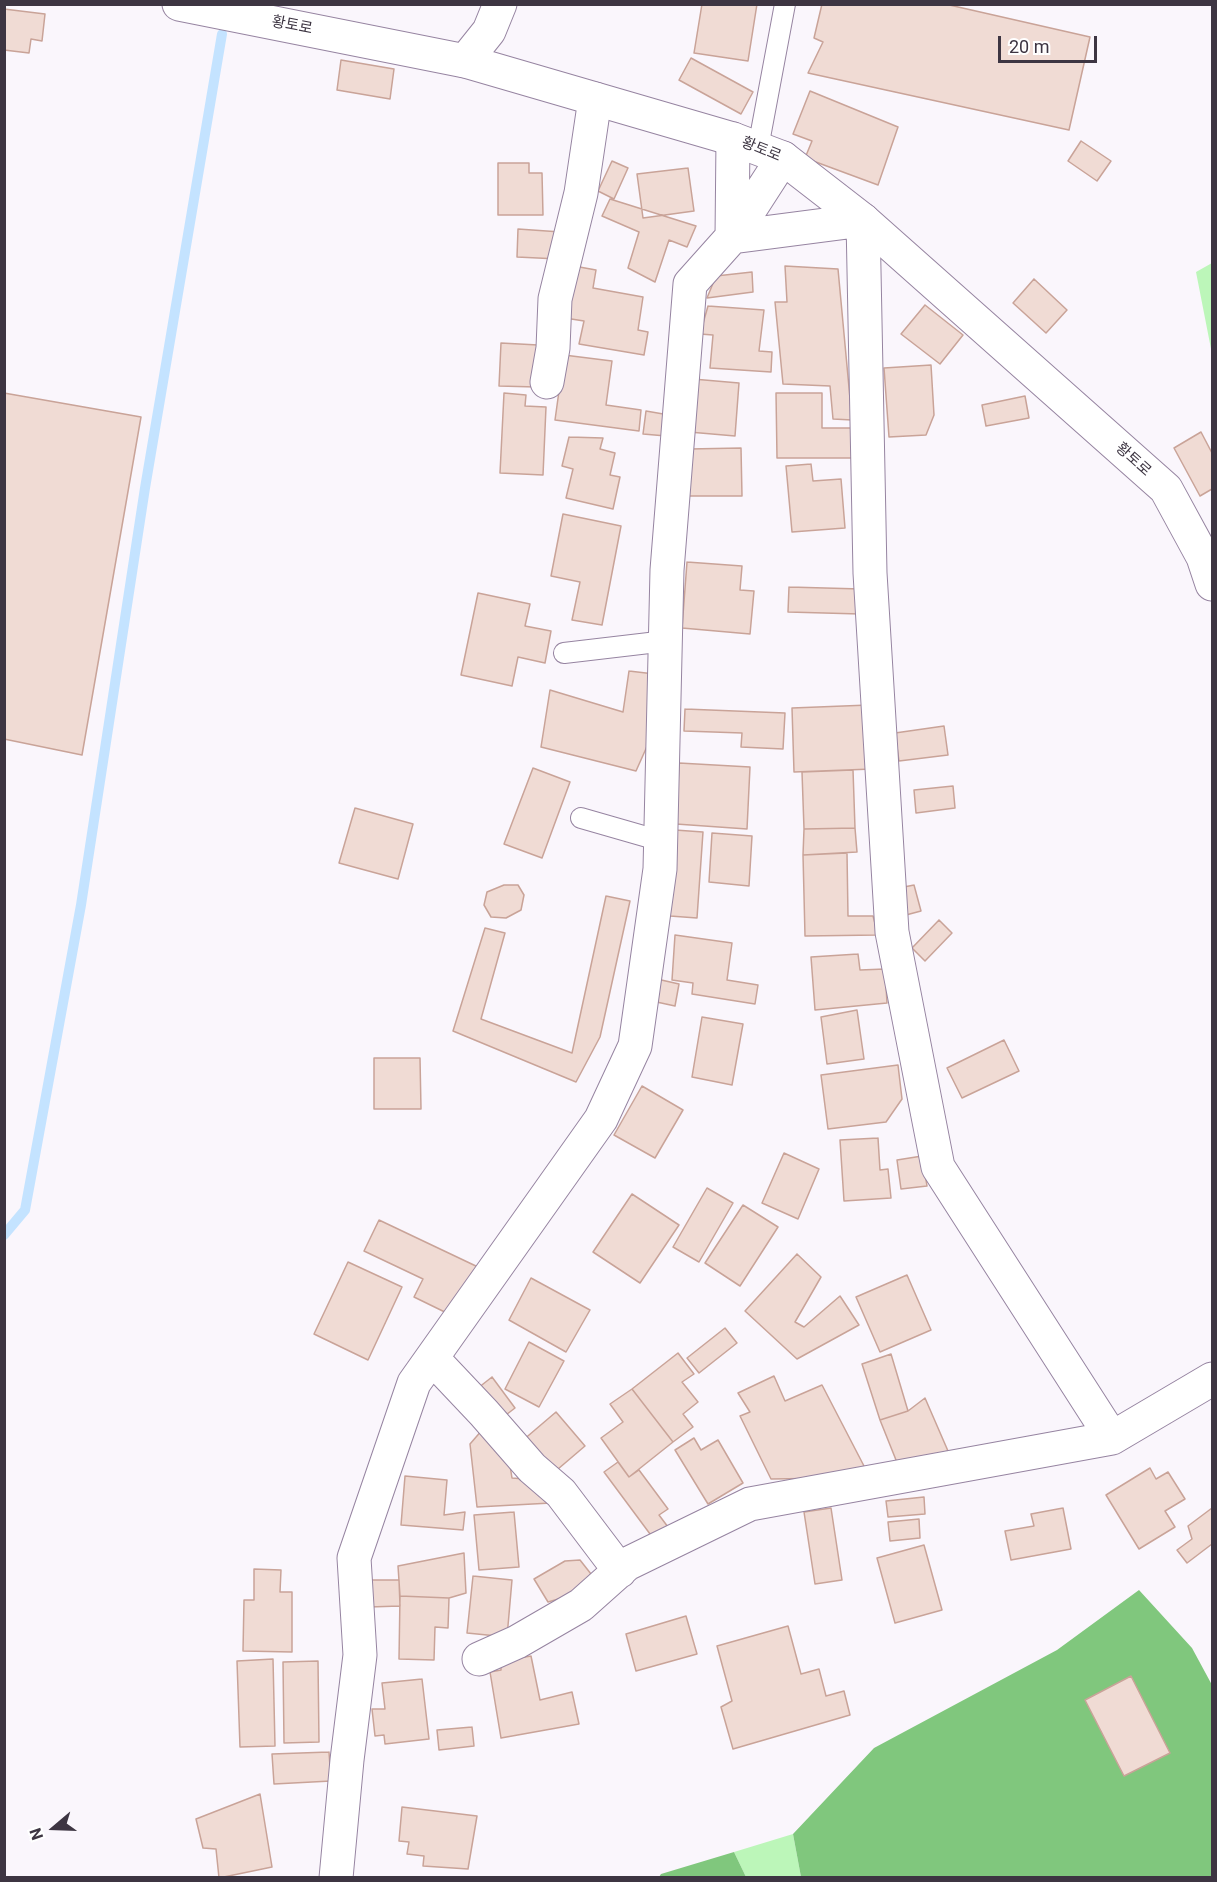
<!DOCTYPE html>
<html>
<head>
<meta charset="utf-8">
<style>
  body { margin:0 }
  #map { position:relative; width:1217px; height:1882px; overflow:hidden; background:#faf6fc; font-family:Roboto,sans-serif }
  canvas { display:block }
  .frame { position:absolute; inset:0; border:6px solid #3d3542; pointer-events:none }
  .north { position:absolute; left:24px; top:1798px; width:60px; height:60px; -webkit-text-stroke:4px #fff; paint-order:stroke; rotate:251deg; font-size:16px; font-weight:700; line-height:24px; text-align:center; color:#3d3542 }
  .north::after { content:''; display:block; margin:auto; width:21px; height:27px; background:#3d3542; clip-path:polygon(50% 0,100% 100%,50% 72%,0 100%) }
  .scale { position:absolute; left:998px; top:36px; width:99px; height:27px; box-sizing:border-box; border:3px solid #3d3542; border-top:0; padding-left:8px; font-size:18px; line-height:21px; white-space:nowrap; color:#3d3542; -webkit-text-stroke:4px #fff; paint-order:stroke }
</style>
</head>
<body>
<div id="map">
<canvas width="1217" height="1882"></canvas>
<div class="frame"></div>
<div class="north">N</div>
<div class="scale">20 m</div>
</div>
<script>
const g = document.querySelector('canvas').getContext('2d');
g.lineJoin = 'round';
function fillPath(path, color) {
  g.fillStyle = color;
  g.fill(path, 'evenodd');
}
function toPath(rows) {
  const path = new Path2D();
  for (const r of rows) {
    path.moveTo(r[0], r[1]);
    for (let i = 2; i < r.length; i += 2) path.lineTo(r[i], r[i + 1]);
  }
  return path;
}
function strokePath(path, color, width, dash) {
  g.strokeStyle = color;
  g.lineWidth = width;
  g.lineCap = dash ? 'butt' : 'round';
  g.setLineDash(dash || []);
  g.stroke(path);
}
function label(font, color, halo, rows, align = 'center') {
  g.font = font + ' Roboto,"Noto Sans KR",sans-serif';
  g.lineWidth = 4.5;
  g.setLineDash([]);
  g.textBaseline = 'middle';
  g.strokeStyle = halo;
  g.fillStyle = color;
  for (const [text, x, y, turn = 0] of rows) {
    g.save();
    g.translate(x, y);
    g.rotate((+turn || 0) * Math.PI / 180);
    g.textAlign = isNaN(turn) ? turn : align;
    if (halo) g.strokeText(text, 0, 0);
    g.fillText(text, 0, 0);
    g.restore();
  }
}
fillPath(toPath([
  [1212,263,1212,354,1196,272],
  [793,1834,801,1877,746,1877,734,1852]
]), '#bcf6b9');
fillPath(toPath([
  [1139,1590,1192,1648,1212,1685,1212,1877,801,1877,793,1834,874,1748,1057,1650],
  [734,1852,746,1877,659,1877,661,1874]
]), '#80c77d');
strokePath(toPath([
  [4,1235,25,1210,81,905,145,488,222,34]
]), '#c4e3ff', 10);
const building = toPath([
  [702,4,757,4,748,61,694,53,702,4],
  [822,4,945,4,1090,37,1069,130,808,73,823,42,814,38,822,4],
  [4,9,45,14,42,41,31,39,29,53,4,50,4,9],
  [691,58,753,92,741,114,679,80,691,58],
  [341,60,394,69,390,99,337,90,341,60],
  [810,91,898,127,878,185,805,158,812,141,793,134,810,91],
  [1081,141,1111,161,1097,181,1068,161,1081,141],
  [612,161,628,168,614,199,598,191,612,161],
  [498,163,529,163,529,173,542,173,543,215,498,215,498,163],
  [688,168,694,211,643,218,637,174,688,168],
  [610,199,696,226,687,247,669,240,655,282,628,268,639,232,602,216,610,199],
  [518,229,561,232,558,259,517,257,518,229],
  [574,266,596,270,593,288,643,297,638,330,648,332,644,355,579,344,584,321,565,318,574,266],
  [785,266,838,269,852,420,833,419,830,386,783,384,775,302,787,302,785,266],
  [752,272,753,292,707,298,716,276,752,272],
  [1034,279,1067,310,1046,333,1013,303,1034,279],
  [925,305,963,335,940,364,901,334,925,305],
  [708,306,764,310,759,351,772,352,771,372,710,368,713,335,700,334,708,306],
  [501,343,538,345,536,387,499,386,501,343],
  [564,355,612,361,606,405,641,410,639,431,555,420,564,355],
  [931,365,934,415,926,435,889,437,884,368,931,365],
  [693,379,739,383,735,436,689,432,693,379],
  [4,393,141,417,82,755,4,739,4,393],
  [504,393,526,395,525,406,546,407,543,475,500,473,504,393],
  [776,393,822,393,822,428,855,428,855,458,777,458,776,393],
  [1025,396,1029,418,986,426,982,405,1025,396],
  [646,411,669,415,666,436,643,434,646,411],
  [1201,432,1212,453,1212,489,1200,496,1174,448,1201,432],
  [569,437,603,438,600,449,615,453,610,475,620,477,613,509,566,498,573,469,562,466,569,437],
  [741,448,742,496,689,496,689,449,741,448],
  [811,464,813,481,841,479,845,528,792,532,786,466,811,464],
  [563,514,621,526,602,625,572,620,580,582,551,576,563,514],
  [687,562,742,566,740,590,754,591,750,634,682,628,687,562],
  [789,587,861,589,860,614,788,612,789,587],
  [478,593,530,604,525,626,551,631,545,663,518,657,512,686,461,675,478,593],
  [629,671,663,675,653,733,636,771,541,747,550,690,623,712,629,671],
  [869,705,872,769,794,772,792,708,869,705],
  [685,709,785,713,783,749,741,747,742,733,684,731,685,709],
  [944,726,948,755,899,761,895,733,944,726],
  [679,763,750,767,747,829,676,824,679,763],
  [533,768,570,782,542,858,504,844,533,768],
  [853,770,855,828,804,829,802,772,853,770],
  [953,786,955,808,916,813,914,790,953,786],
  [355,808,413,824,398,879,339,863,355,808],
  [855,828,857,852,803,855,804,829,855,828],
  [675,830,703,832,697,918,670,916,675,830],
  [712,833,752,836,749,886,709,882,712,833],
  [847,853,848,916,873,916,878,935,805,936,803,855,847,853],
  [504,885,518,885,524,895,521,910,506,918,491,917,484,905,487,892,504,885],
  [914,885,921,911,906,915,899,888,914,885],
  [606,896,630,901,600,1037,576,1082,453,1031,485,928,505,933,481,1019,572,1053,606,896],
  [939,920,952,933,925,961,912,948,939,920],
  [675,935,732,943,727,980,758,985,755,1004,692,994,693,983,672,980,675,935],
  [858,954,860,970,885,969,887,1003,815,1010,811,957,858,954],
  [657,979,679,984,675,1006,652,1001,657,979],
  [857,1010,864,1059,827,1064,821,1017,857,1010],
  [702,1017,743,1024,732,1085,692,1077,702,1017],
  [1004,1040,1019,1071,962,1098,947,1068,1004,1040],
  [374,1058,420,1058,421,1109,374,1109,374,1058],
  [898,1065,902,1099,886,1122,828,1129,821,1075,898,1065],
  [642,1086,683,1110,655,1158,614,1135,642,1086],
  [878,1138,880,1170,888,1169,891,1198,844,1201,840,1140,878,1138],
  [784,1153,819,1169,798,1219,762,1203,784,1153],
  [922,1156,927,1186,901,1189,897,1160,922,1156],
  [707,1188,733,1203,699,1262,673,1247,707,1188],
  [632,1194,679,1225,640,1283,593,1252,632,1194],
  [743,1205,778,1227,740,1286,705,1263,743,1205],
  [379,1220,478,1267,455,1317,414,1297,423,1279,364,1251,379,1220],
  [797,1254,821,1277,795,1322,804,1327,840,1296,859,1325,797,1359,745,1311,797,1254],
  [348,1262,402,1287,368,1360,314,1334,348,1262],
  [907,1275,931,1330,880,1352,856,1297,907,1275],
  [531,1278,590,1310,566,1352,509,1320,531,1278],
  [725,1328,737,1343,699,1373,687,1358,725,1328],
  [529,1342,564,1361,539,1407,505,1389,529,1342],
  [678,1353,694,1374,682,1382,698,1402,683,1414,693,1427,673,1442,632,1389,678,1353],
  [891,1354,908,1411,880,1420,862,1364,891,1354],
  [774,1376,785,1401,822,1385,864,1466,840,1478,771,1479,740,1416,750,1412,738,1393,774,1376],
  [492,1377,515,1408,502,1418,478,1388,492,1377],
  [632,1389,673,1442,629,1477,601,1438,623,1422,610,1404,632,1389],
  [925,1398,948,1451,898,1465,880,1420,908,1411,925,1398],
  [556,1412,585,1446,551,1475,522,1441,556,1412],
  [483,1429,508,1453,512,1478,537,1480,551,1503,477,1507,470,1444,483,1429],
  [694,1438,701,1450,718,1440,743,1483,708,1504,675,1450,694,1438],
  [618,1462,629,1477,639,1470,668,1509,659,1515,668,1527,653,1538,604,1472,618,1462],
  [1150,1468,1156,1479,1168,1472,1185,1499,1165,1511,1175,1527,1139,1549,1106,1495,1150,1468],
  [405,1476,447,1480,444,1515,465,1512,463,1530,401,1525,405,1476],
  [924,1497,925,1514,888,1517,886,1501,924,1497],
  [831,1508,842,1580,815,1584,804,1512,831,1508],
  [1063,1508,1071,1549,1011,1560,1005,1531,1034,1526,1031,1514,1063,1508],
  [1212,1508,1212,1544,1187,1563,1177,1550,1192,1539,1188,1526,1212,1508],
  [514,1512,519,1567,479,1570,474,1515,514,1512],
  [919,1519,920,1538,890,1541,888,1522,919,1519],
  [924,1545,942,1610,895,1623,877,1558,924,1545],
  [464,1553,466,1593,449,1598,400,1596,398,1566,464,1553],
  [580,1560,591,1574,579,1593,548,1602,534,1579,565,1561,580,1560],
  [254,1569,281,1570,280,1592,292,1592,292,1652,243,1651,244,1600,254,1600,254,1569],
  [473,1576,512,1580,507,1637,467,1633,473,1576],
  [368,1580,399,1580,400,1606,369,1607,368,1580],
  [400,1596,449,1598,448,1628,435,1627,434,1660,399,1659,400,1596],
  [686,1616,697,1654,636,1671,626,1634,686,1616],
  [788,1626,801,1674,819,1669,826,1696,844,1691,850,1715,733,1749,721,1707,732,1701,717,1646,788,1626],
  [531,1656,540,1700,572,1692,579,1724,501,1738,490,1672,501,1670,501,1661,531,1656],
  [273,1659,275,1746,240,1747,237,1661,273,1659],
  [318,1661,319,1742,284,1743,283,1662,318,1661],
  [1131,1676,1170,1753,1124,1776,1085,1700,1131,1676],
  [422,1679,429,1739,385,1744,384,1735,375,1736,372,1709,385,1709,382,1683,422,1679],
  [472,1727,474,1746,439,1750,437,1730,472,1727],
  [329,1752,331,1781,274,1784,272,1754,329,1752],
  [260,1794,272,1867,219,1878,216,1849,203,1848,196,1819,260,1794],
  [402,1807,477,1816,468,1869,423,1866,424,1856,407,1854,409,1842,399,1841,402,1807]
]);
fillPath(building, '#f0dbd4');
strokePath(building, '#c9a398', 1.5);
const lane = toPath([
  [758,148,785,4],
  [564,653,666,641],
  [581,818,661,841]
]);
const street = toPath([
  [465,61,489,31,500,4],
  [733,139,732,237,863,220,870,573,892,932,938,1167,1112,1438],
  [547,382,553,348,555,299,581,193,595,99],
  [432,1358,484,1413,532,1468,561,1493,620,1571],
  [479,1659,517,1642,581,1605,627,1564,750,1504,1112,1438,1212,1379],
  [336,1878,347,1760,360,1655,354,1558,414,1383,601,1119,635,1046,660,869,667,570,690,284,732,237,783,158]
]);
const secondary = toPath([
  [179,4,465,61,733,139,783,158,863,220,1166,489,1203,557,1212,584]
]);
strokePath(lane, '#9684a1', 22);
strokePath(street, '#9684a1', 35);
strokePath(secondary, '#9684a1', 35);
strokePath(lane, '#fff', 20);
strokePath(street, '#fff', 33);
strokePath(secondary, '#fff', 33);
label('15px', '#3d3542', '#fff', [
  ["황토로",292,26,11],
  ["황토로",761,150,22],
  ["황토로",1133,460,42]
]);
</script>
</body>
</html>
